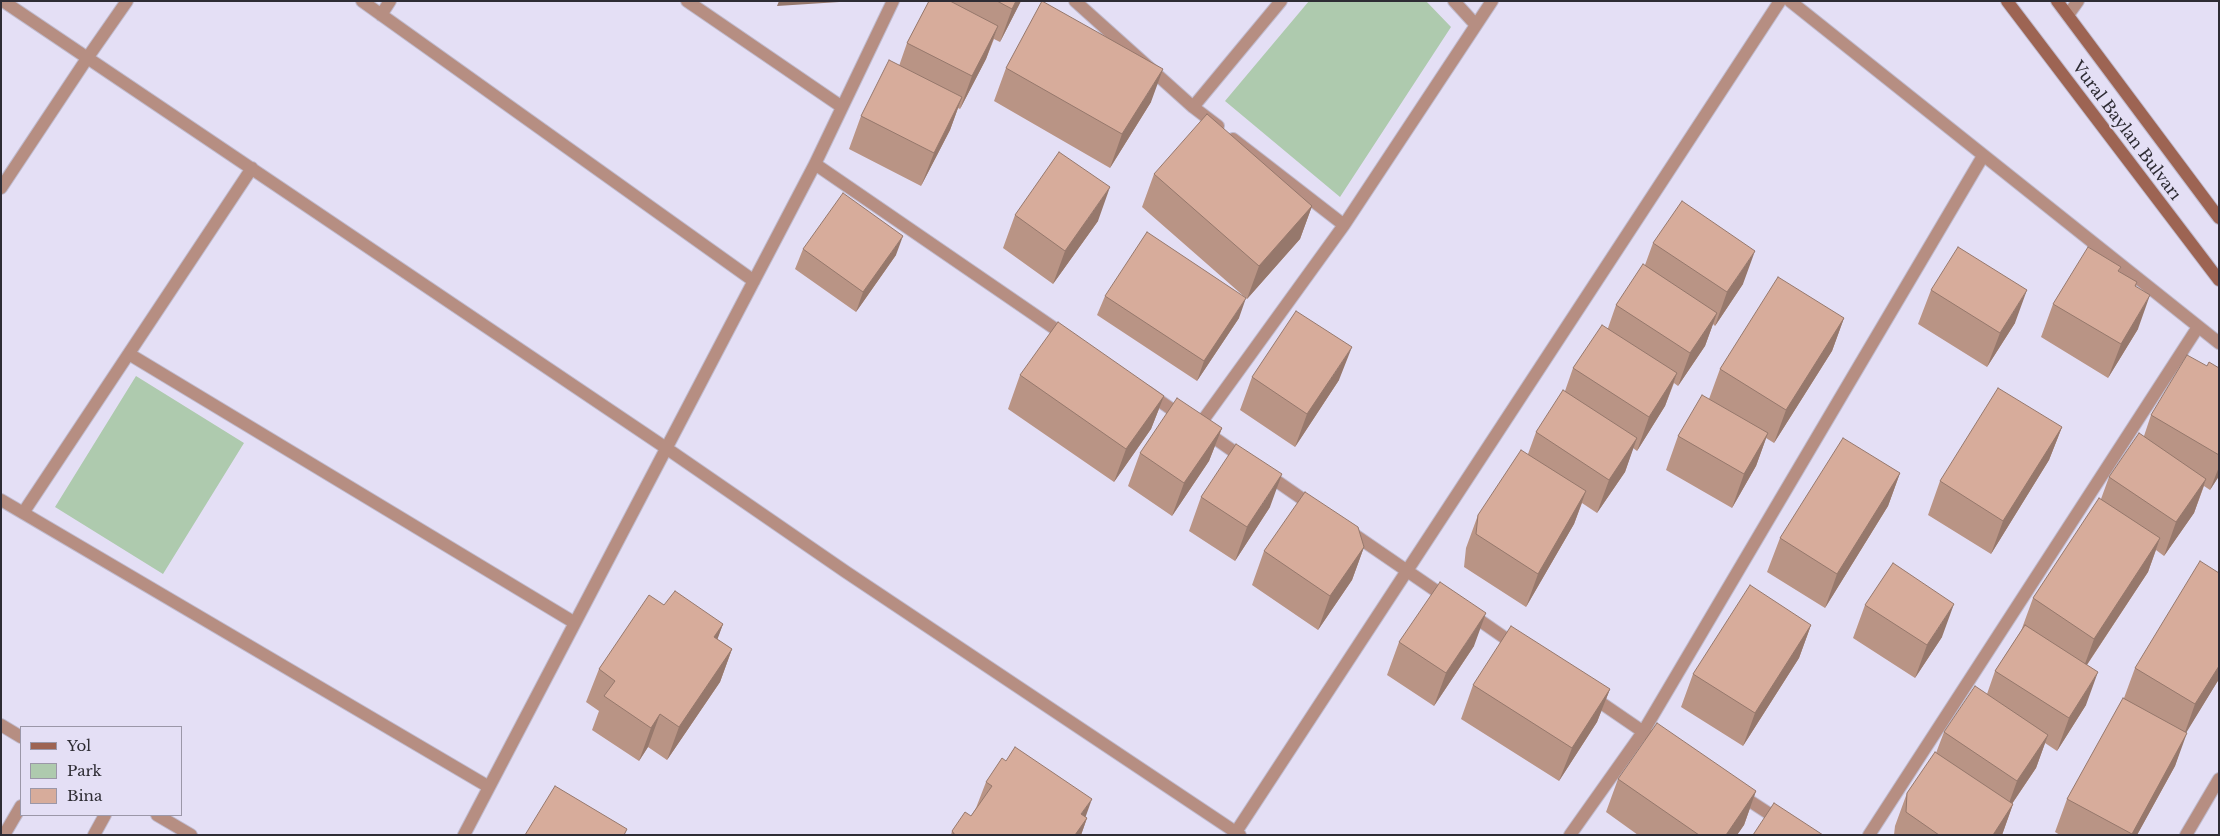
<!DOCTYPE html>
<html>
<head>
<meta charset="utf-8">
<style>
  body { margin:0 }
  #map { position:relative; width:2220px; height:836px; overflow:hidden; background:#e4dff5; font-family:"Libre Baskerville",serif }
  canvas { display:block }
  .frame { position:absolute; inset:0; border:2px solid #2e2c34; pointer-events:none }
  .legend { position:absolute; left:20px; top:726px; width:162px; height:90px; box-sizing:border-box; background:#e4dff5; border:1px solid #9b97a8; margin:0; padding:6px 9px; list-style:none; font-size:15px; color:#2e2c34 }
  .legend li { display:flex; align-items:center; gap:10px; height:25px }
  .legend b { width:25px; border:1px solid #9b97a8 }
</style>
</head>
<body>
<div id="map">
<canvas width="2220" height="836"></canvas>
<div class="frame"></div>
<ul class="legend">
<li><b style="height:6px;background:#9d6453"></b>Yol</li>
<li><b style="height:14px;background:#aecaae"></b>Park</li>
<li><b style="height:14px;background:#d7ac9b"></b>Bina</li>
</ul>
</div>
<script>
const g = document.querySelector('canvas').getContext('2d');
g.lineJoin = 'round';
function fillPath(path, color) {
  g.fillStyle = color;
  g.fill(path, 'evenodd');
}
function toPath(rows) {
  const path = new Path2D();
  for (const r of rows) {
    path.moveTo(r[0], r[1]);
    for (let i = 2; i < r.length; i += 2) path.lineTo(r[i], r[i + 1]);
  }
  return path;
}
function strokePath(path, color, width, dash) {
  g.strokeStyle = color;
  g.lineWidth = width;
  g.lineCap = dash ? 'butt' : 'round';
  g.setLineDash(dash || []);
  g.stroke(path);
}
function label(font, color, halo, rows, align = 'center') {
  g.font = font + ' "Libre Baskerville",serif';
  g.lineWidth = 4;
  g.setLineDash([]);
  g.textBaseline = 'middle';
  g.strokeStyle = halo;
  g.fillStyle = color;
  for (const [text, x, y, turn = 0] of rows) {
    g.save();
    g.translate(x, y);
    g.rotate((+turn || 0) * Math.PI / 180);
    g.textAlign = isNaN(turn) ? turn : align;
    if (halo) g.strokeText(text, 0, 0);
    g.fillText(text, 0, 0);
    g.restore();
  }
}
fillPath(toPath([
  [1309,1,1426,1,1451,27,1340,197,1225,101],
  [136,376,244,443,163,574,55,507]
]), '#aecaae');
const minor = toPath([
  [3,1,666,448,846,572,1240,835],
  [362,1,754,281],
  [687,1,842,107],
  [1075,1,1193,107,1218,126],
  [1454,1,1475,24],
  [1790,1,2219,343],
  [381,15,390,1],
  [2068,15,2078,1],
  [1193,107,1281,1],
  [1233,139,1344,225],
  [815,164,1067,337],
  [1,188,88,57,127,1],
  [129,354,575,623],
  [1147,392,1184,418],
  [1198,427,1344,225,1492,1],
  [1203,430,1246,460],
  [1265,473,1314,507],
  [1,500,489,787],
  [23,513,252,168],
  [1349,531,1448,599],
  [1469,613,1518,647],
  [1591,696,1661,744],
  [1739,794,1802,835],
  [4,835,21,806],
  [94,835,105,815],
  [464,835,815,164,893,1],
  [1234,835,1780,1],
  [1570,835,1643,732,1983,156],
  [1869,835,2198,327],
  [2186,835,2219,779]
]);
const tertiary = toPath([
  [1,725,21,737],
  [157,815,191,835]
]);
const secondary = toPath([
  [2007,1,2219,280],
  [2057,1,2219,218]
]);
strokePath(minor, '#c0bbce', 14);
strokePath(tertiary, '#c0bbce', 14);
strokePath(secondary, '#c0bbce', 14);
strokePath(minor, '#b68e82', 12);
strokePath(tertiary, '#b68e82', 12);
strokePath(secondary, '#9d6453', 12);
fillPath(toPath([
  [929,1,1021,1,1000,42,994,39,986,59,960,109,958,108,950,130,921,186,849,149,861,116,899,66,907,43],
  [1006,68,1151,102,1110,168,994,101],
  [1154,174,1312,206,1300,239,1247,299,1142,207],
  [1015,215,1098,221,1053,284,1003,248],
  [1653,243,1743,284,1715,326,1713,324,1705,346,1678,386,1674,383,1665,406,1637,451,1633,448,1625,472,1597,513,1582,503,1574,524,1526,607,1464,567,1466,548,1478,515,1528,454,1536,432,1565,391,1573,368,1608,328,1616,305,1645,265],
  [803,249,896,255,856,312,795,269],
  [2121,267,2119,272,2137,282,2136,287,2138,329,2108,378,2041,337,2053,304],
  [1931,290,2015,323,1987,367,1918,324],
  [1105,296,1239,318,1197,381,1097,315],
  [1844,318,1832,351,1774,443,1766,438,1756,466,1732,508,1666,470,1678,436,1709,399,1720,369],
  [2207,366,2219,368,2219,476,2210,490,2204,486,2194,513,2164,556,2156,550,2148,572,2087,665,2086,705,2057,751,2045,743,2036,768,2012,804,2013,804,2002,835,1894,835,1895,826,1907,793,1936,753,1944,732,1987,694,1995,671,2021,631,2033,598,2101,499,2109,477,2144,436,2151,415],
  [1020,375,1164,396,1151,429,1114,482,1008,409],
  [1252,377,1339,380,1295,447,1240,410],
  [2062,427,2049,460,1991,554,1928,515,1940,481],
  [1222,428,1209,461,1172,516,1128,486,1140,453],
  [1900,473,1888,506,1825,608,1767,572,1780,538],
  [1201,497,1270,507,1235,561,1189,531],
  [1364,547,1352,580,1318,630,1252,585,1264,551],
  [2219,573,2219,679,2186,732,2175,766,2137,835,2060,835,2055,832,2067,799,2124,698,2135,668],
  [664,605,723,624,717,639,732,649,720,682,667,760,648,747,639,761,592,730,599,711,586,702,599,669],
  [1865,605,1942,637,1915,678,1853,638],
  [1811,625,1799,658,1743,746,1681,707,1693,674],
  [1399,642,1474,646,1434,706,1387,675],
  [1473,685,1610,689,1597,722,1559,781,1461,719],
  [1618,779,1756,791,1744,825,1737,835,1638,835,1606,812],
  [986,782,1085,817,1087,818,1081,835,951,835,952,831,971,816,976,808]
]), '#b99485');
fillPath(toPath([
  [779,1,855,1,777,6],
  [1016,1,1021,1,1000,42,1012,9],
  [998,26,986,59,960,109,972,76],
  [1163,69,1151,102,1110,168,1122,134],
  [962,97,950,130,921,186,934,153],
  [1110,187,1098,221,1053,284,1065,251],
  [1312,206,1300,239,1247,299,1259,266],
  [903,236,896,255,856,312,863,292],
  [1755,251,1743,284,1715,326,1727,292],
  [2027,290,2015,323,1987,367,2000,333],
  [2150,295,2138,329,2108,378,2121,344],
  [1246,298,1239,318,1197,381,1204,361],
  [1717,313,1705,346,1678,386,1690,353],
  [1844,318,1832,351,1774,443,1786,410],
  [1352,347,1339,380,1295,447,1307,414],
  [1677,373,1665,406,1637,451,1649,417],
  [1164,396,1151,429,1114,482,1126,449],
  [2062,427,2049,460,1991,554,2003,521],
  [1222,428,1209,461,1172,516,1184,483],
  [1768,433,1756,466,1732,508,1744,474],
  [1637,438,1625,472,1597,513,1609,480],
  [2219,467,2219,476,2210,490],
  [1900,473,1888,506,1825,608,1837,574],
  [1282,474,1270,507,1235,561,1247,527],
  [2206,479,2194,513,2164,556,2176,522],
  [1586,491,1574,524,1526,607,1538,574],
  [2160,538,2148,572,2082,672,2094,639],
  [1364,547,1352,580,1318,630,1330,596],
  [1954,604,1942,637,1915,678,1927,645],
  [1486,613,1474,646,1434,706,1446,673],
  [723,624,711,657,714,637],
  [1811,625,1799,658,1743,746,1755,713],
  [732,649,720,682,667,760,679,727],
  [2219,666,2219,679,2183,738,2195,704],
  [2098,672,2086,705,2057,751,2069,718],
  [1610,689,1597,722,1559,781,1572,748],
  [660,714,648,747,639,761,651,728],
  [2187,733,2175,766,2137,835,2131,835],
  [2048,735,2036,768,2005,814,2017,781],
  [1756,791,1744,825,1737,835,1726,835],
  [1092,799,1083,824,1087,818,1081,835,1074,835,1081,814],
  [2013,804,2002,835,1993,835]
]), '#96786c');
const building = toPath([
  [929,1,950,1,998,26,972,76,907,43,929,1],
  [997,1,1016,1,1012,9,997,1],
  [1042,1,1163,69,1122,134,1006,68,1042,1],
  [889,60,962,97,934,153,861,116,889,60],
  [1207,114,1312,206,1259,266,1154,174,1207,114],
  [1059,152,1110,187,1065,251,1015,215,1059,152],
  [843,193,903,236,863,292,803,249,843,193],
  [1682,201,1755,251,1727,292,1653,243,1682,201],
  [1147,232,1246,298,1204,361,1105,296,1147,232],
  [1958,247,2027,290,2000,333,1931,290,1958,247],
  [2088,247,2121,267,2118,271,2137,282,2135,286,2150,295,2121,344,2053,304,2088,247],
  [1643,264,1717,313,1690,353,1616,305,1643,264],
  [1778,277,1844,318,1786,410,1720,369,1778,277],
  [1296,311,1352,347,1307,414,1252,377,1296,311],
  [1058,322,1164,396,1126,449,1020,375,1058,322],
  [1602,325,1677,373,1649,417,1573,368,1602,325],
  [2187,355,2207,366,2209,362,2219,368,2219,455,2151,415,2187,355],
  [1998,388,2062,427,2003,521,1940,481,1998,388],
  [1563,390,1637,438,1609,480,1536,432,1563,390],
  [1702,395,1768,433,1744,474,1678,436,1702,395],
  [1177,398,1222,428,1184,483,1140,453,1177,398],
  [2139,433,2206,479,2176,522,2109,477,2139,433],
  [1843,438,1900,473,1837,574,1780,538,1843,438],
  [1236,444,1282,474,1247,527,1201,497,1236,444],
  [1521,450,1586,491,1538,574,1476,534,1478,515,1521,450],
  [1305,492,1358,527,1364,547,1330,596,1264,551,1305,492],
  [2099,498,2160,538,2094,639,2033,598,2099,498],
  [2200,561,2219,573,2219,666,2195,704,2135,668,2200,561],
  [1893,563,1954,604,1927,645,1865,605,1893,563],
  [1440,582,1486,613,1446,673,1399,642,1440,582],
  [1750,585,1811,625,1755,713,1693,674,1750,585],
  [675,591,723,624,714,637,732,649,679,727,660,714,651,728,604,696,615,681,599,669,649,595,664,605,675,591],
  [2025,625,2098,672,2069,718,1995,671,2025,625],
  [1511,626,1610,689,1572,748,1473,685,1511,626],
  [1975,686,2048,735,2017,781,1944,732,1975,686],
  [2123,698,2187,733,2132,834,2067,799,2123,698],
  [1657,723,1756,791,1726,835,1699,835,1618,779,1657,723],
  [1015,747,1092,799,1081,814,1087,818,1075,835,955,835,952,831,965,812,971,816,992,786,986,782,1002,758,1006,761,1015,747],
  [1935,752,2013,804,1993,835,1939,835,1906,812,1907,793,1935,752],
  [555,786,627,829,624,835,525,835,555,786],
  [1774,803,1823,835,1753,835,1774,803]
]);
fillPath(building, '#d7ac9b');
strokePath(building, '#96786c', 1);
label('16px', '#2e2c34', '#e4dff5', [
  ["Vural Baylan Bulvarı",2126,131,53]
]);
</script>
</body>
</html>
